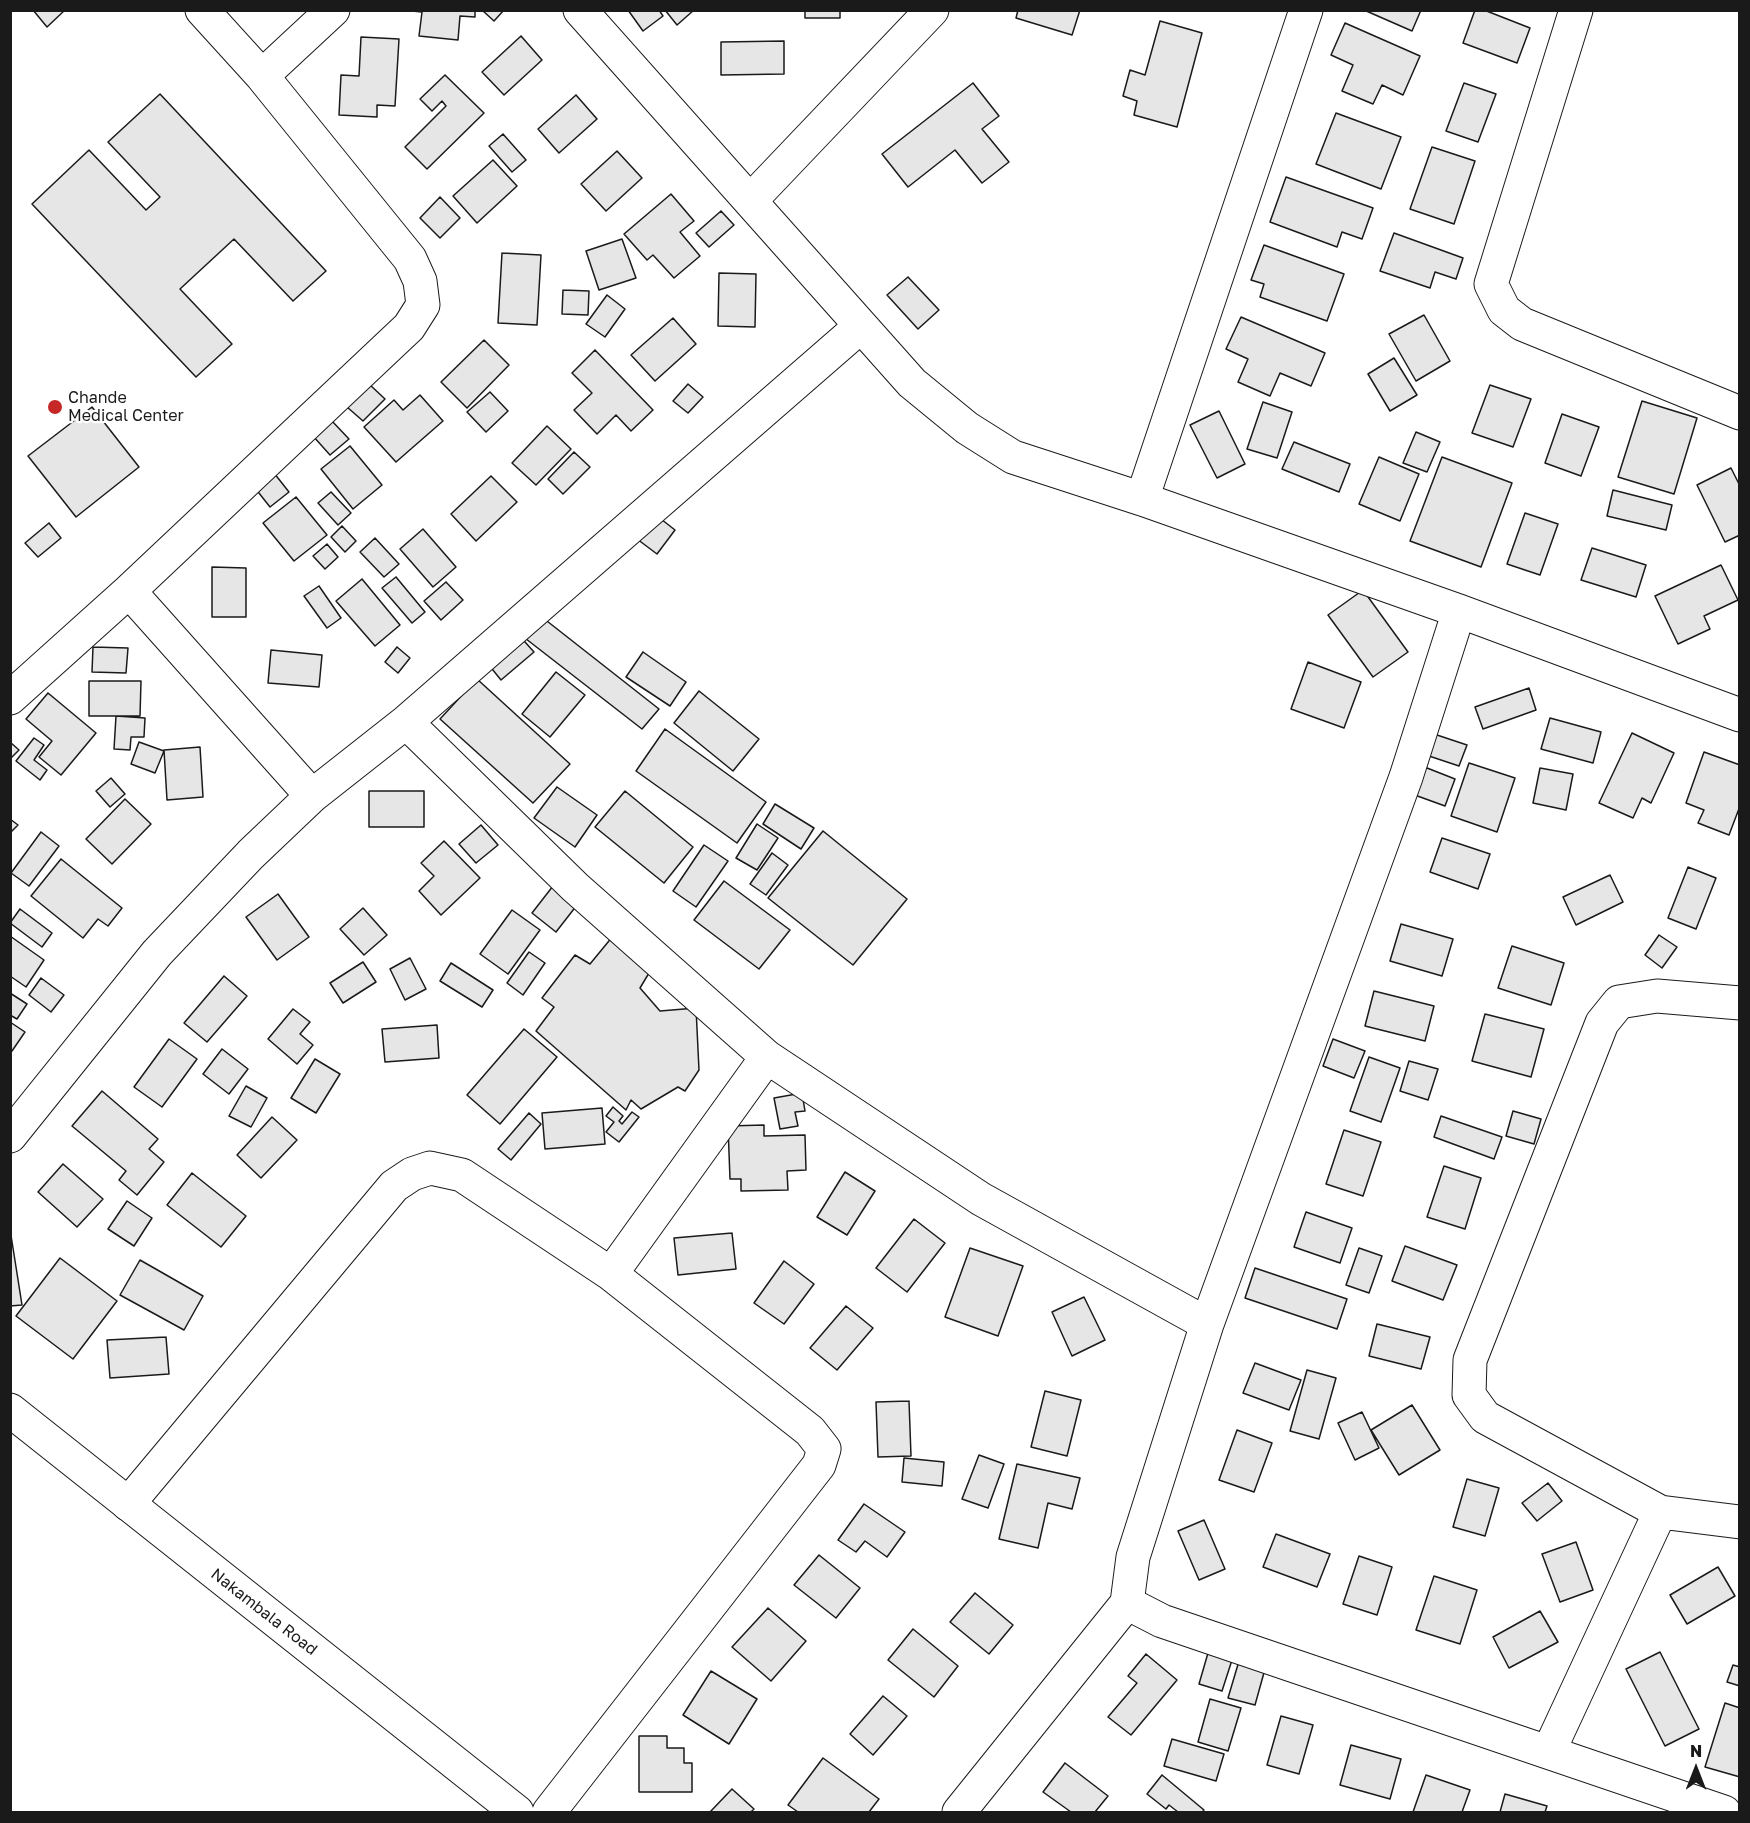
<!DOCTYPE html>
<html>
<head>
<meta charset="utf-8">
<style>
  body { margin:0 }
  #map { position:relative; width:1750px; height:1823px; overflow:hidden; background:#fff; font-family:"Golos Text",sans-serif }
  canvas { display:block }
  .frame { position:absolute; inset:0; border:12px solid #1a1a1a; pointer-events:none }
  .north { position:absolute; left:1666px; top:1739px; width:60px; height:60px; -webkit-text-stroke:4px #fff; paint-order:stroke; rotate:0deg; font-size:16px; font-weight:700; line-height:24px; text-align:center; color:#1a1a1a }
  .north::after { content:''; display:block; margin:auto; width:21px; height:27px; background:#1a1a1a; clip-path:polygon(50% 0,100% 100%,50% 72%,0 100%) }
</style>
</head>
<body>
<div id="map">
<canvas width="1750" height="1823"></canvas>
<div class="frame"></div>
<div class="north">N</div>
</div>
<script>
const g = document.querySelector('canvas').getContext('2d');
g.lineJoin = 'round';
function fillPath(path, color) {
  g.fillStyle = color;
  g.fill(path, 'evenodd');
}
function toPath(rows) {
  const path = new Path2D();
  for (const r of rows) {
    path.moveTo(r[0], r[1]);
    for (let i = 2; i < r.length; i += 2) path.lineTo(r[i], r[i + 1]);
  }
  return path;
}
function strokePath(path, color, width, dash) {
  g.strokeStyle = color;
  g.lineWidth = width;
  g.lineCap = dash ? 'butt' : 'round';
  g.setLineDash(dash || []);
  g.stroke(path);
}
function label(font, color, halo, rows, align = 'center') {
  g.font = font + ' "Golos Text",sans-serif';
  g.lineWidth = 4.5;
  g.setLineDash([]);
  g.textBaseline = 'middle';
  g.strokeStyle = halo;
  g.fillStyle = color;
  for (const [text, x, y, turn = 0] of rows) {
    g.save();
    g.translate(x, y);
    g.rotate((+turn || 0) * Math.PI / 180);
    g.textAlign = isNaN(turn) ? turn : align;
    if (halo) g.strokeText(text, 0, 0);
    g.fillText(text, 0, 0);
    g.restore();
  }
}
const building = toPath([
  [33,10,65,10,47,27,33,10],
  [402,10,475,10,475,17,460,16,458,40,419,36,422,12,402,10],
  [482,10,504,10,494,21,482,10],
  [628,10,659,10,663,16,643,31,628,10],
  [665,10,694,10,677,25,665,10],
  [805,10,840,10,840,18,805,18,805,10],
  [1018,10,1080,10,1072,35,1016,18,1018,10],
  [1364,10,1421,10,1412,31,1364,10],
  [1475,10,1484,10,1530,28,1517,63,1463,43,1475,10],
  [1160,21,1202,33,1177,127,1134,115,1137,101,1123,96,1130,70,1145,75,1160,21],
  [1345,23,1420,56,1403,95,1382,85,1373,104,1342,91,1353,65,1331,55,1345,23],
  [521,36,542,60,504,95,482,72,521,36],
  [361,37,399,39,395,106,377,105,377,117,339,115,341,75,359,76,361,37],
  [784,41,784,74,721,75,721,42,784,41],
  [445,75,484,113,427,169,405,147,446,106,442,101,432,111,420,99,445,75],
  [973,83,999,116,982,129,1009,162,982,183,955,150,908,187,882,154,973,83],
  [1464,83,1496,94,1478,142,1446,131,1464,83],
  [160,94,326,271,293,301,234,239,180,289,232,344,196,377,32,204,89,150,146,210,160,197,108,142,160,94],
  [576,95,597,119,559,153,538,129,576,95],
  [1336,113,1401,137,1381,189,1316,164,1336,113],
  [503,134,526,160,512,172,489,146,503,134],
  [1432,147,1475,161,1454,224,1410,209,1432,147],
  [617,151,642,178,606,211,581,184,617,151],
  [493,160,517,186,477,223,453,196,493,160],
  [1286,177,1373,208,1362,239,1342,232,1337,247,1270,222,1286,177],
  [671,194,694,221,680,232,700,256,674,278,653,255,647,260,624,234,671,194],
  [440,197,460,218,440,238,420,218,440,197],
  [721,211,734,225,709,247,696,233,721,211],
  [1394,233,1463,258,1456,279,1435,272,1430,288,1380,271,1394,233],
  [622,239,636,278,599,290,586,251,622,239],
  [1264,245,1344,274,1327,321,1260,297,1264,284,1251,280,1264,245],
  [502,253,541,255,537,325,498,323,502,253],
  [719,273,756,274,755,327,718,326,719,273],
  [908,277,939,310,918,329,887,295,908,277],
  [563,290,589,291,588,315,562,314,563,290],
  [607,295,625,309,605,337,586,324,607,295],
  [1424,315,1450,361,1416,381,1389,334,1424,315],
  [1241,317,1325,353,1311,386,1280,373,1270,396,1238,382,1248,359,1226,349,1241,317],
  [673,318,696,344,655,381,631,355,673,318],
  [484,340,509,365,467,408,441,382,484,340],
  [595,350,653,410,631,431,616,415,597,434,574,410,592,393,572,373,595,350],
  [1394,358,1417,395,1390,411,1368,374,1394,358],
  [369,384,385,399,363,421,347,407,369,384],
  [688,384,703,397,688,413,673,401,688,384],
  [1490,385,1531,399,1513,447,1472,433,1490,385],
  [490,392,508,411,486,432,467,412,490,392],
  [420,395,443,421,396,462,364,427,394,400,403,410,420,395],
  [1642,401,1697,418,1674,494,1618,477,1642,401],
  [1263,402,1292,412,1277,458,1247,449,1263,402],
  [92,407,139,467,76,517,28,456,92,407],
  [1219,411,1245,464,1217,478,1190,425,1219,411],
  [1562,414,1599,427,1581,476,1545,463,1562,414],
  [331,420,349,439,330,455,313,436,331,420],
  [547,426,571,449,536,485,512,463,547,426],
  [1416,432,1440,442,1427,472,1403,463,1416,432],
  [1294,442,1350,464,1339,492,1282,469,1294,442],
  [350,446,382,485,353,509,321,469,350,446],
  [574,452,590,467,563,494,548,479,574,452],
  [1379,457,1419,474,1400,521,1359,504,1379,457],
  [1442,457,1512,483,1481,567,1410,541,1442,457],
  [1731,468,1740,486,1740,535,1725,542,1697,485,1731,468],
  [274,473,289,492,270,507,255,488,274,473],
  [491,476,517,502,476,541,451,514,491,476],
  [1613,490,1672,505,1666,530,1607,516,1613,490],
  [331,492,351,513,338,525,318,503,331,492],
  [296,497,327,535,294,561,263,523,296,497],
  [652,512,675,530,657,554,633,536,652,512],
  [1525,513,1558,524,1540,575,1507,564,1525,513],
  [49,523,61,538,38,557,25,543,49,523],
  [342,526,356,541,345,552,331,537,342,526],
  [423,529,456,567,433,587,400,549,423,529],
  [375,538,399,564,384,577,360,552,375,538],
  [327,544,338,557,325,569,313,556,327,544],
  [1592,548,1646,565,1636,597,1581,580,1592,548],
  [1721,565,1738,600,1704,616,1710,629,1678,644,1655,596,1721,565],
  [212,567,246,568,246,617,212,617,212,567],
  [396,577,425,612,412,623,382,588,396,577],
  [362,579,400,625,375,646,336,601,362,579],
  [446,582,463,600,441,620,424,601,446,582],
  [319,586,341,618,327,628,304,596,319,586],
  [1363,590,1408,652,1373,677,1328,615,1363,590],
  [538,614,659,709,642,729,521,635,538,614],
  [516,632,534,652,501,680,484,659,516,632],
  [93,647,128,648,126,673,92,672,93,647],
  [397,647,410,658,398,673,385,662,397,647],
  [271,650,322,655,319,687,268,683,271,650],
  [643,652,686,682,670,706,626,677,643,652],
  [1308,662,1361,682,1344,728,1291,709,1308,662],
  [556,672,585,695,550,737,522,714,556,672],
  [477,679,570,764,533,803,440,719,477,679],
  [89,681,141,681,140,716,89,716,89,681],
  [1529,688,1536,710,1483,729,1475,707,1529,688],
  [699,691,759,739,733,771,674,723,699,691],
  [48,693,96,733,61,775,39,757,52,741,26,719,48,693],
  [116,716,145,718,144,737,131,737,130,750,114,749,116,716],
  [1550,718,1601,732,1593,763,1541,749,1550,718],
  [665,729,766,802,737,843,636,771,665,729],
  [1632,733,1674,753,1651,803,1642,798,1633,818,1599,803,1632,733],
  [1434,734,1467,745,1459,766,1426,755,1434,734],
  [34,738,44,745,34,760,47,770,40,780,16,761,34,738],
  [10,742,19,750,10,759,10,742],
  [139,742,164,751,155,773,131,764,139,742],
  [200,747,203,797,167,800,164,750,200,747],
  [1704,752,1740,765,1740,806,1729,835,1698,823,1704,810,1686,803,1704,752],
  [1469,763,1515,778,1497,832,1451,816,1469,763],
  [1422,766,1455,779,1445,806,1412,794,1422,766],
  [1540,768,1573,774,1566,810,1533,803,1540,768],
  [111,778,125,794,110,807,96,791,111,778],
  [557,787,597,815,575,847,534,818,557,787],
  [369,791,424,791,424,827,369,827,369,791],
  [625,791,693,847,664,883,595,827,625,791],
  [125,799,151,824,112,864,86,839,125,799],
  [775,804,814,828,801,849,763,824,775,804],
  [10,819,18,825,10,833,10,819],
  [757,824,778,838,757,870,736,858,757,824],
  [481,825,498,845,476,863,459,844,481,825],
  [823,831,907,899,853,965,768,898,823,831],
  [41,832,59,846,29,886,11,873,41,832],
  [1442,838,1490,854,1478,889,1430,872,1442,838],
  [444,841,480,878,441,915,419,891,434,876,421,863,444,841],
  [704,845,728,861,696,907,673,891,704,845],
  [772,853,788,865,766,895,750,884,772,853],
  [61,859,122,908,108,926,98,919,83,938,31,896,61,859],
  [1688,867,1716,878,1696,929,1668,918,1688,867],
  [1610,875,1623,902,1576,925,1563,897,1610,875],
  [724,881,790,930,759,969,694,920,724,881],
  [553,886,577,905,556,932,532,913,553,886],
  [278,894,309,937,277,960,246,917,278,894],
  [363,908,387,935,364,955,340,929,363,908],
  [20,909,52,933,42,947,10,923,20,909],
  [512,910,540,930,508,974,480,954,512,910],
  [1401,924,1453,939,1442,976,1390,961,1401,924],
  [1659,935,1677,947,1662,968,1645,955,1659,935],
  [10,936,44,960,26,987,10,976,10,936],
  [613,936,649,973,640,988,660,1011,696,1008,699,1070,685,1091,678,1087,641,1109,631,1100,626,1110,536,1031,554,1007,542,998,575,955,590,964,613,936],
  [1512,946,1564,963,1551,1005,1498,988,1512,946],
  [529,952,545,963,523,995,507,983,529,952],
  [410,958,426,989,405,1000,390,969,410,958],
  [363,962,376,982,343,1003,330,983,363,962],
  [451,963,493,990,482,1007,440,981,451,963],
  [224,976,247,996,207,1042,184,1023,224,976],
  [41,978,64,995,51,1012,29,995,41,978],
  [1374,991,1434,1006,1425,1041,1365,1026,1374,991],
  [10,993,27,1004,17,1019,10,1015,10,993],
  [293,1009,310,1022,300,1034,313,1045,297,1064,268,1039,293,1009],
  [1485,1014,1544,1029,1531,1077,1472,1061,1485,1014],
  [10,1022,25,1032,12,1051,10,1051,10,1022],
  [437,1025,439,1058,385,1062,382,1029,437,1025],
  [524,1029,557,1057,500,1124,467,1095,524,1029],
  [169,1039,197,1059,162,1107,134,1087,169,1039],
  [1333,1039,1365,1051,1354,1078,1323,1066,1333,1039],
  [222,1049,248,1069,229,1094,203,1074,222,1049],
  [1369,1057,1400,1068,1381,1122,1350,1111,1369,1057],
  [315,1059,340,1074,316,1113,291,1098,315,1059],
  [1409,1061,1438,1069,1428,1100,1400,1091,1409,1061],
  [246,1086,267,1098,251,1127,229,1116,246,1086],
  [102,1091,158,1139,149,1149,164,1162,137,1195,119,1180,126,1171,72,1126,102,1091],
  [802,1093,805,1111,795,1112,798,1126,780,1129,774,1098,802,1093],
  [613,1107,623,1116,619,1121,622,1124,632,1112,639,1117,619,1142,606,1132,614,1122,606,1116,613,1107],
  [602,1108,605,1144,545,1149,542,1113,602,1108],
  [1513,1111,1541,1119,1534,1144,1506,1136,1513,1111],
  [529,1113,541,1124,511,1160,498,1149,529,1113],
  [1441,1116,1502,1137,1494,1159,1434,1137,1441,1116],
  [272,1117,297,1140,261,1178,237,1155,272,1117],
  [764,1125,764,1136,805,1135,806,1170,787,1171,788,1190,741,1191,741,1179,730,1179,728,1126,764,1125],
  [1344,1130,1381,1142,1363,1196,1326,1184,1344,1130],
  [63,1164,103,1199,77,1227,38,1192,63,1164],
  [1444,1166,1481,1178,1465,1229,1427,1217,1444,1166],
  [845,1172,875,1191,847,1235,817,1217,845,1172],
  [192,1173,246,1216,221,1247,167,1205,192,1173],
  [127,1201,152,1218,134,1246,108,1229,127,1201],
  [1306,1212,1352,1228,1340,1263,1294,1247,1306,1212],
  [914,1219,945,1243,907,1292,876,1268,914,1219],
  [10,1229,22,1305,10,1306,10,1229],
  [732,1233,736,1269,678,1275,674,1238,732,1233],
  [1405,1246,1457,1265,1443,1300,1392,1281,1405,1246],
  [970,1248,1023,1266,998,1336,945,1317,970,1248],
  [1359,1248,1382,1256,1369,1293,1346,1285,1359,1248],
  [60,1258,117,1301,73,1359,16,1316,60,1258],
  [140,1260,203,1296,184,1330,120,1295,140,1260],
  [784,1261,814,1284,784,1324,754,1303,784,1261],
  [1255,1268,1347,1299,1337,1329,1245,1298,1255,1268],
  [1084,1297,1105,1340,1072,1356,1052,1312,1084,1297],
  [846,1306,873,1328,837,1370,810,1348,846,1306],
  [1377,1324,1430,1337,1421,1369,1369,1356,1377,1324],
  [166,1337,169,1374,110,1378,107,1340,166,1337],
  [1255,1363,1301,1380,1289,1410,1243,1393,1255,1363],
  [1307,1370,1336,1378,1319,1439,1290,1431,1307,1370],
  [1045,1391,1081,1400,1067,1456,1031,1447,1045,1391],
  [909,1401,911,1456,878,1457,876,1402,909,1401],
  [1412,1405,1440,1450,1399,1475,1371,1430,1412,1405],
  [1362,1412,1379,1448,1355,1460,1338,1423,1362,1412],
  [1237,1430,1272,1443,1254,1492,1219,1480,1237,1430],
  [979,1455,1004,1464,988,1508,962,1499,979,1455],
  [904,1458,944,1462,942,1486,902,1482,904,1458],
  [1017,1464,1080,1478,1072,1509,1048,1503,1038,1548,999,1539,1017,1464],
  [1467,1479,1499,1488,1485,1536,1453,1527,1467,1479],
  [1548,1483,1562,1501,1537,1521,1522,1503,1548,1483],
  [864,1504,905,1532,887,1557,865,1541,856,1552,838,1540,864,1504],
  [1204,1520,1225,1569,1199,1580,1178,1531,1204,1520],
  [1276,1534,1330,1554,1317,1587,1263,1567,1276,1534],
  [1576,1542,1593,1590,1560,1602,1542,1554,1576,1542],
  [819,1555,860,1588,836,1618,794,1585,819,1555],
  [1359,1556,1392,1567,1377,1615,1343,1604,1359,1556],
  [1718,1567,1735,1596,1687,1624,1670,1595,1718,1567],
  [1434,1576,1477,1590,1460,1644,1416,1630,1434,1576],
  [975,1593,1013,1625,989,1654,950,1622,975,1593],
  [768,1608,806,1641,771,1681,732,1647,768,1608],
  [1540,1611,1558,1642,1509,1668,1493,1637,1540,1611],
  [913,1629,958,1666,934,1697,888,1660,913,1629],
  [1660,1652,1699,1729,1665,1746,1626,1669,1660,1652],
  [1208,1653,1232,1660,1222,1691,1199,1684,1208,1653],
  [1146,1654,1177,1680,1131,1735,1108,1717,1137,1683,1128,1676,1146,1654],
  [1239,1661,1265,1669,1255,1705,1228,1698,1239,1661],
  [1733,1665,1740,1667,1740,1686,1727,1682,1733,1665],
  [711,1671,757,1699,729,1744,683,1715,711,1671],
  [883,1696,907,1716,873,1755,850,1734,883,1696],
  [1210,1699,1241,1708,1228,1751,1198,1742,1210,1699],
  [1725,1703,1740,1708,1740,1777,1705,1767,1725,1703],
  [1281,1716,1313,1725,1299,1774,1267,1765,1281,1716],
  [639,1736,667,1736,667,1748,684,1748,684,1763,692,1763,692,1792,639,1792,639,1736],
  [1172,1739,1224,1754,1216,1781,1164,1766,1172,1739],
  [1351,1745,1401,1759,1390,1799,1340,1785,1351,1745],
  [823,1758,879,1799,869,1812,798,1812,788,1805,823,1758],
  [1065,1763,1108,1796,1095,1812,1071,1812,1043,1792,1065,1763],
  [1162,1775,1204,1810,1202,1812,1178,1812,1169,1805,1166,1809,1147,1794,1162,1775],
  [1426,1775,1470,1790,1462,1812,1413,1812,1426,1775],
  [732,1789,754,1809,751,1812,710,1812,732,1789],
  [1505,1794,1547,1806,1545,1812,1500,1812,1505,1794]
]);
fillPath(building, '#e6e6e6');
strokePath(building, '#1a1a1a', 1.5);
const minor = toPath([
  [580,10,912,383,967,428,1013,457,1142,499,1459,611,1740,715],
  [1576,10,1491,284,1504,310,1522,324,1740,413],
  [262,76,333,10],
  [751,200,932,10],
  [1142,499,1306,10],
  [129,591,312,796],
  [10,698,129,591,409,327,423,305,420,281,410,259,262,76,202,10],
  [406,722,575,887,767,1057,981,1199,1207,1324],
  [1740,1003,1657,996,1619,1002,1602,1023,1470,1360,1469,1395,1485,1417,1660,1512,1740,1522],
  [10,1136,157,953,251,854,312,796,406,722,861,326],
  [128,1504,394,1186,412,1174,430,1168,462,1175,611,1274,767,1057],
  [1127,1603,1133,1557,1207,1324,1406,777,1459,611],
  [1549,1751,1660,1512],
  [549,1812,819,1465,824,1449,810,1431,611,1274],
  [959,1812,1127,1603,1162,1621,1724,1812]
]);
const major = toPath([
  [10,1410,517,1812]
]);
strokePath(minor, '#1a1a1a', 35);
strokePath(major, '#1a1a1a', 35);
strokePath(minor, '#fff', 33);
strokePath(major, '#fff', 33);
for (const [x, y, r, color] of [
  [55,407,8,"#c62828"]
]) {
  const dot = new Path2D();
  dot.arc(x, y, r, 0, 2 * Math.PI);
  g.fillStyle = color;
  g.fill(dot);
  strokePath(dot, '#fff', 2);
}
label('16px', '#1a1a1a', '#fff', [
  ["Chande",68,398],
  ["Medical Center",68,416]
], 'left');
label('16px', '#1a1a1a', '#fff', [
  ["Nakambala Road",264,1612,38]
]);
</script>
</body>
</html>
